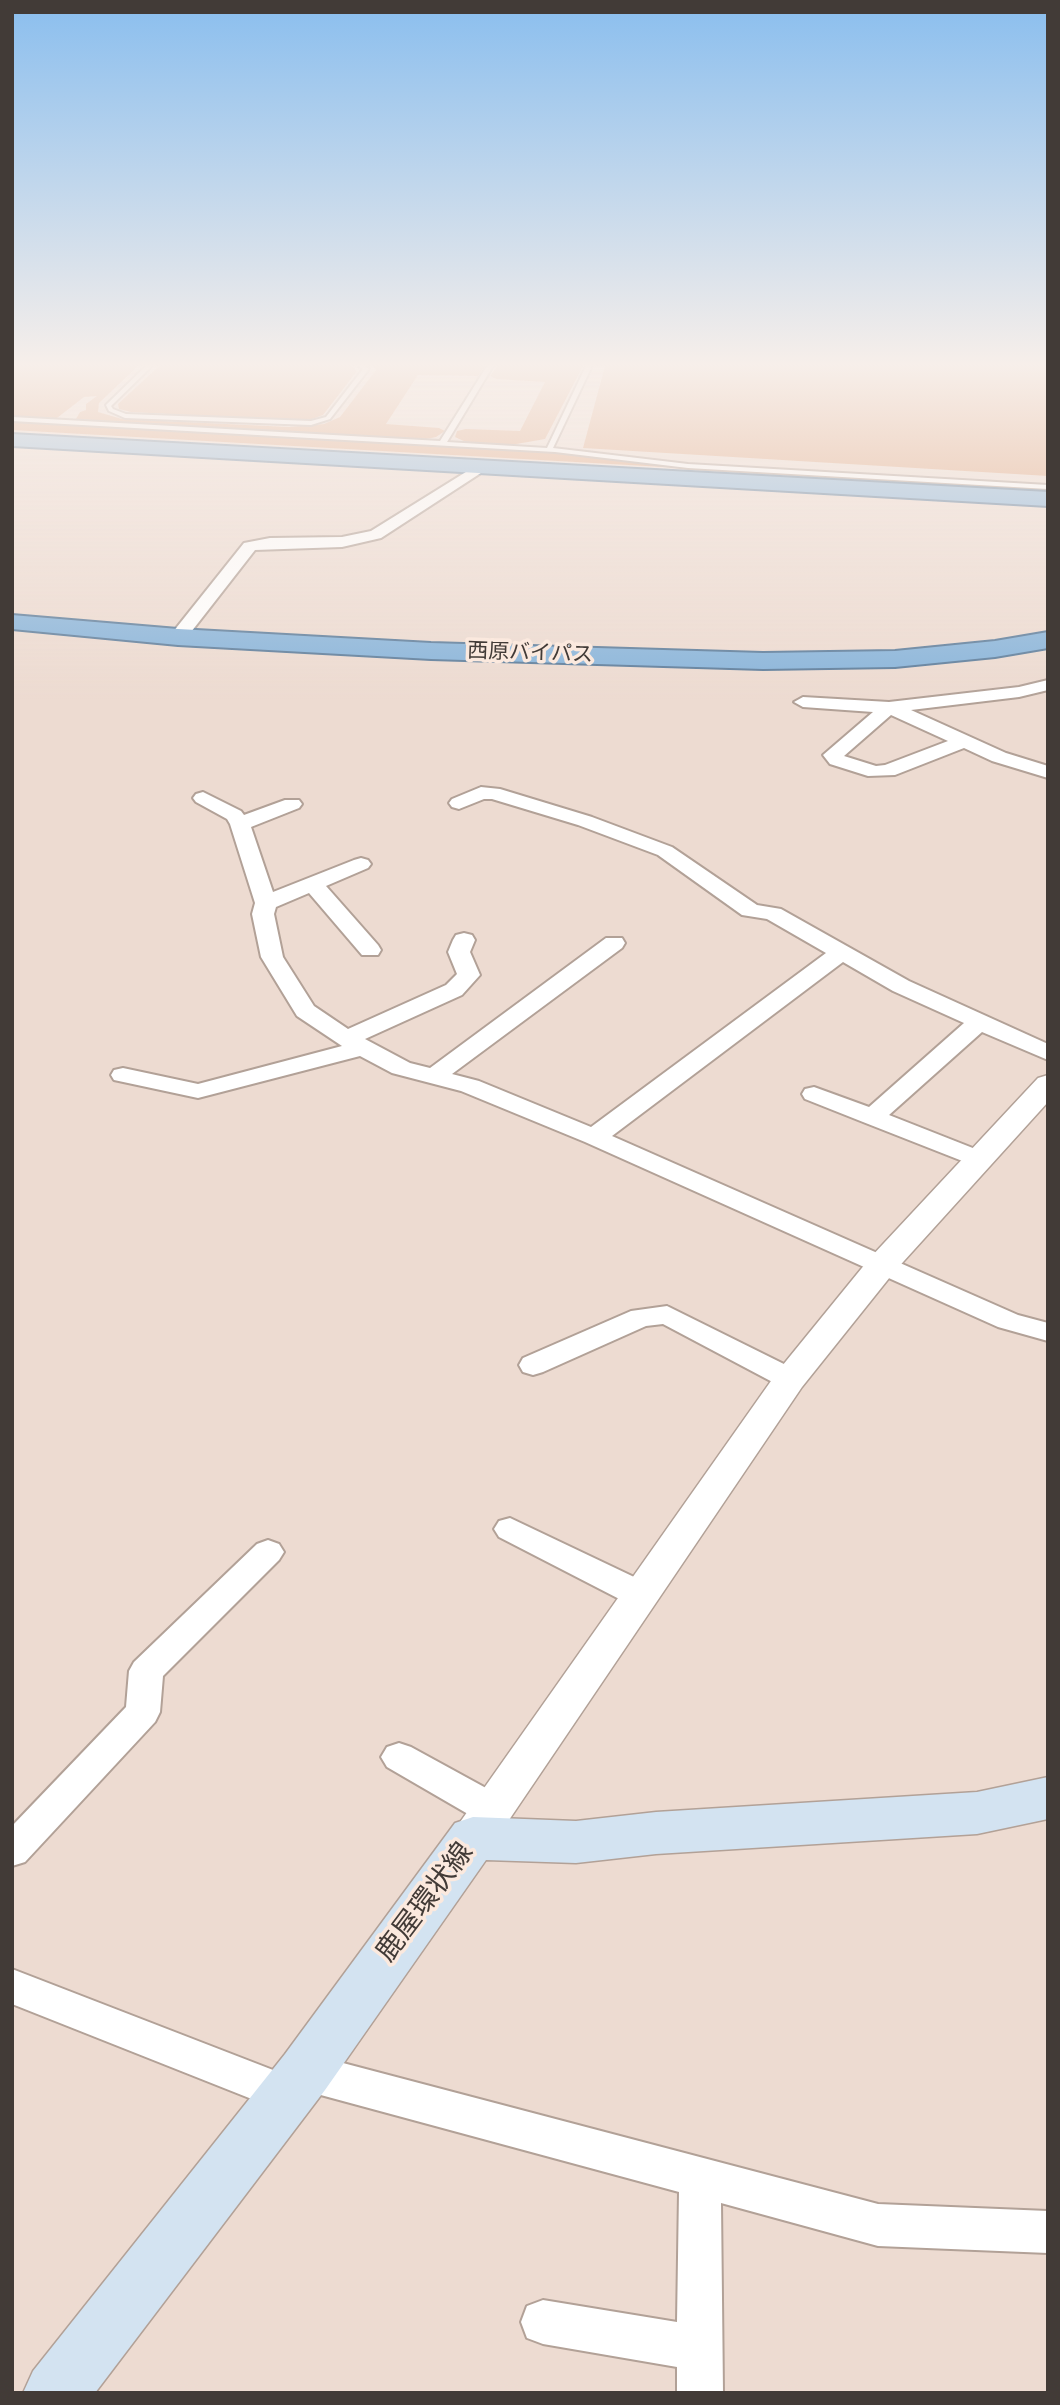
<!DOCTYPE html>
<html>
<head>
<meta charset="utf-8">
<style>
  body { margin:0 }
  #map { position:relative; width:1060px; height:2405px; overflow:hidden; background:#eddbd1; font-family:Spectral,serif }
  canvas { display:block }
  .frame { position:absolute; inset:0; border:14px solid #423b37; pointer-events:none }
</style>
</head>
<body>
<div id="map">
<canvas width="1060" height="2405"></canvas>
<div class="frame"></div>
</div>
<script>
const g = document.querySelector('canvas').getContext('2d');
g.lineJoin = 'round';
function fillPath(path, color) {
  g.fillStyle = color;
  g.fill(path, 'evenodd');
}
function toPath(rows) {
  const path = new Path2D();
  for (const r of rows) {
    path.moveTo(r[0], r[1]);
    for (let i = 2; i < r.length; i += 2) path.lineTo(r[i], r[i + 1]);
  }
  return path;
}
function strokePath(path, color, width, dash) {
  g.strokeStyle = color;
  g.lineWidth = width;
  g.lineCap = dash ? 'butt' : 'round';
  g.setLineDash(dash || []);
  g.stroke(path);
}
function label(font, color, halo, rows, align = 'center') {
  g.font = font + ' Spectral,"Noto Sans JP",serif';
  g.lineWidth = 7;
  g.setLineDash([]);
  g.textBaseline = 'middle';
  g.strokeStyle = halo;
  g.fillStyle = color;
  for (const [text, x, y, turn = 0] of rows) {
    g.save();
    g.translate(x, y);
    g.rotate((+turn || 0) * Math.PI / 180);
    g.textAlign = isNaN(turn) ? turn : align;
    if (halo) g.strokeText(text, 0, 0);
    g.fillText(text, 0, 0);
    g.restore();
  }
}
fillPath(toPath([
  [12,366,138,366,99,403,98,412,122,419,289,427,324,424,340,417,376,370,373,366,485,366,478,376,418,375,386,424,439,428,445,431,436,437,416,441,76,419,80,412,86,410,86,404,97,396,84,397,57,418,12,417],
  [159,366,351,366,357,371,323,415,312,419,296,421,131,412,119,409,118,404],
  [497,366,583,366,545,439,505,446,468,443,455,437,457,431,466,429,520,431,545,382,496,379,490,376],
  [605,366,1048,366,1048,476,583,448],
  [12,421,561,452,683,466,681,468,12,430]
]), '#dfa37d');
const service = toPath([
  [146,366,152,366,111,406,113,409,126,414,311,421,326,417,363,369,359,366,365,366,369,369,330,419,311,425,125,418,109,411,106,405,146,366],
  [487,366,493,366,447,442,547,448,586,366,592,366,553,448,688,464,1048,485,1048,489,688,468,555,452,12,421,12,417,440,441,487,366]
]);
const minor = toPath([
  [482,462,487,463,489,466,487,469,381,538,342,547,255,550,184,641,178,642,169,637,244,543,270,538,342,537,371,531,482,462],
  [1048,680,1048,690,1019,697,911,710,1006,753,1048,766,1048,778,992,761,964,748,895,775,868,776,830,764,823,755,873,712,803,707,794,702,803,697,889,702,1019,687,1048,680],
  [891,715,948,741,885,765,876,766,844,756,891,715],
  [481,787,500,789,592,817,672,847,757,905,781,909,909,981,1048,1044,1048,1060,982,1032,889,1115,988,1154,992,1159,988,1164,979,1167,970,1164,863,1122,805,1099,802,1094,805,1089,814,1087,869,1107,964,1023,893,991,843,962,612,1136,1018,1315,1048,1323,1048,1341,998,1327,585,1142,461,1091,392,1073,360,1056,198,1098,114,1080,111,1075,114,1070,123,1068,198,1084,342,1046,297,1016,261,957,252,914,255,903,230,824,227,819,196,802,193,798,196,794,203,792,241,811,244,815,285,800,299,800,302,804,299,808,251,827,273,892,354,860,361,858,368,860,371,864,368,868,326,886,378,945,381,950,378,955,362,955,309,893,276,907,274,914,283,957,314,1006,348,1029,446,985,457,974,448,952,453,940,456,935,464,933,472,935,475,940,470,952,480,975,462,995,365,1039,410,1063,430,1068,606,938,622,938,625,943,622,948,452,1074,479,1081,591,1127,826,953,767,919,742,915,658,855,578,825,492,799,484,799,459,809,452,807,449,803,452,799,481,787],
  [667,1306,800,1372,805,1379,800,1386,790,1389,780,1386,663,1324,646,1326,543,1372,533,1375,523,1372,519,1365,523,1358,631,1311,667,1306],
  [510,1518,653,1586,657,1595,653,1604,641,1607,629,1604,499,1537,494,1529,499,1521,510,1518],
  [268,1540,279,1544,284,1552,279,1560,163,1676,160,1712,155,1722,25,1862,12,1866,12,1826,126,1707,129,1671,134,1662,257,1544,268,1540],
  [399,1743,411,1747,506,1799,511,1810,506,1821,493,1825,480,1821,387,1767,381,1757,387,1747,399,1743],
  [12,1969,286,2075,291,2059,305,2053,878,2204,1048,2211,1048,2253,878,2246,721,2203,723,2393,677,2393,677,2367,543,2344,527,2338,521,2322,527,2306,543,2300,677,2322,679,2192,306,2091,307,2094,301,2107,287,2113,12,2004,12,1969]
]);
const tertiary = toPath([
  [1048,1075,1048,1102,894,1272,802,1387,488,1851,473,1856,458,1851,451,1838,458,1825,778,1371,870,1258,1038,1078,1048,1075]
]);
const secondary = toPath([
  [1048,1777,1048,1819,977,1834,656,1854,576,1863,486,1860,325,2090,95,2393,23,2393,33,2371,285,2054,455,1823,473,1817,576,1821,656,1812,977,1792,1048,1777]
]);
const trunk = toPath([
  [12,434,1048,492,1048,506,12,446,12,434],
  [12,615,178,629,431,643,763,653,895,651,995,641,1048,632,1048,648,995,657,895,667,763,669,431,659,178,645,12,629,12,615]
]);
strokePath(service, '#b2a197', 4);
strokePath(minor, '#b2a197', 4);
strokePath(tertiary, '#b2a197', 3);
strokePath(secondary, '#b2a197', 3);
strokePath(trunk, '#5d7d9b', 4);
fillPath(service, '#fff');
fillPath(minor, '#fff');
fillPath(tertiary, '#fff');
fillPath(secondary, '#d3e3f1');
fillPath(trunk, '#88b4da');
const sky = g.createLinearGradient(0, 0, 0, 702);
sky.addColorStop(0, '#8abeee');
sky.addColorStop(0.52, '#f7efea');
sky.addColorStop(1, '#f7efea00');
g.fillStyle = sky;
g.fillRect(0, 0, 1060, 702);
label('21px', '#423b37', '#fbe9de', [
  ["西原バイパス",530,655,2]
]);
label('28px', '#423b37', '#fbe9de', [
  ["鹿屋環状線",427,1904,-53]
]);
</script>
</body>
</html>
